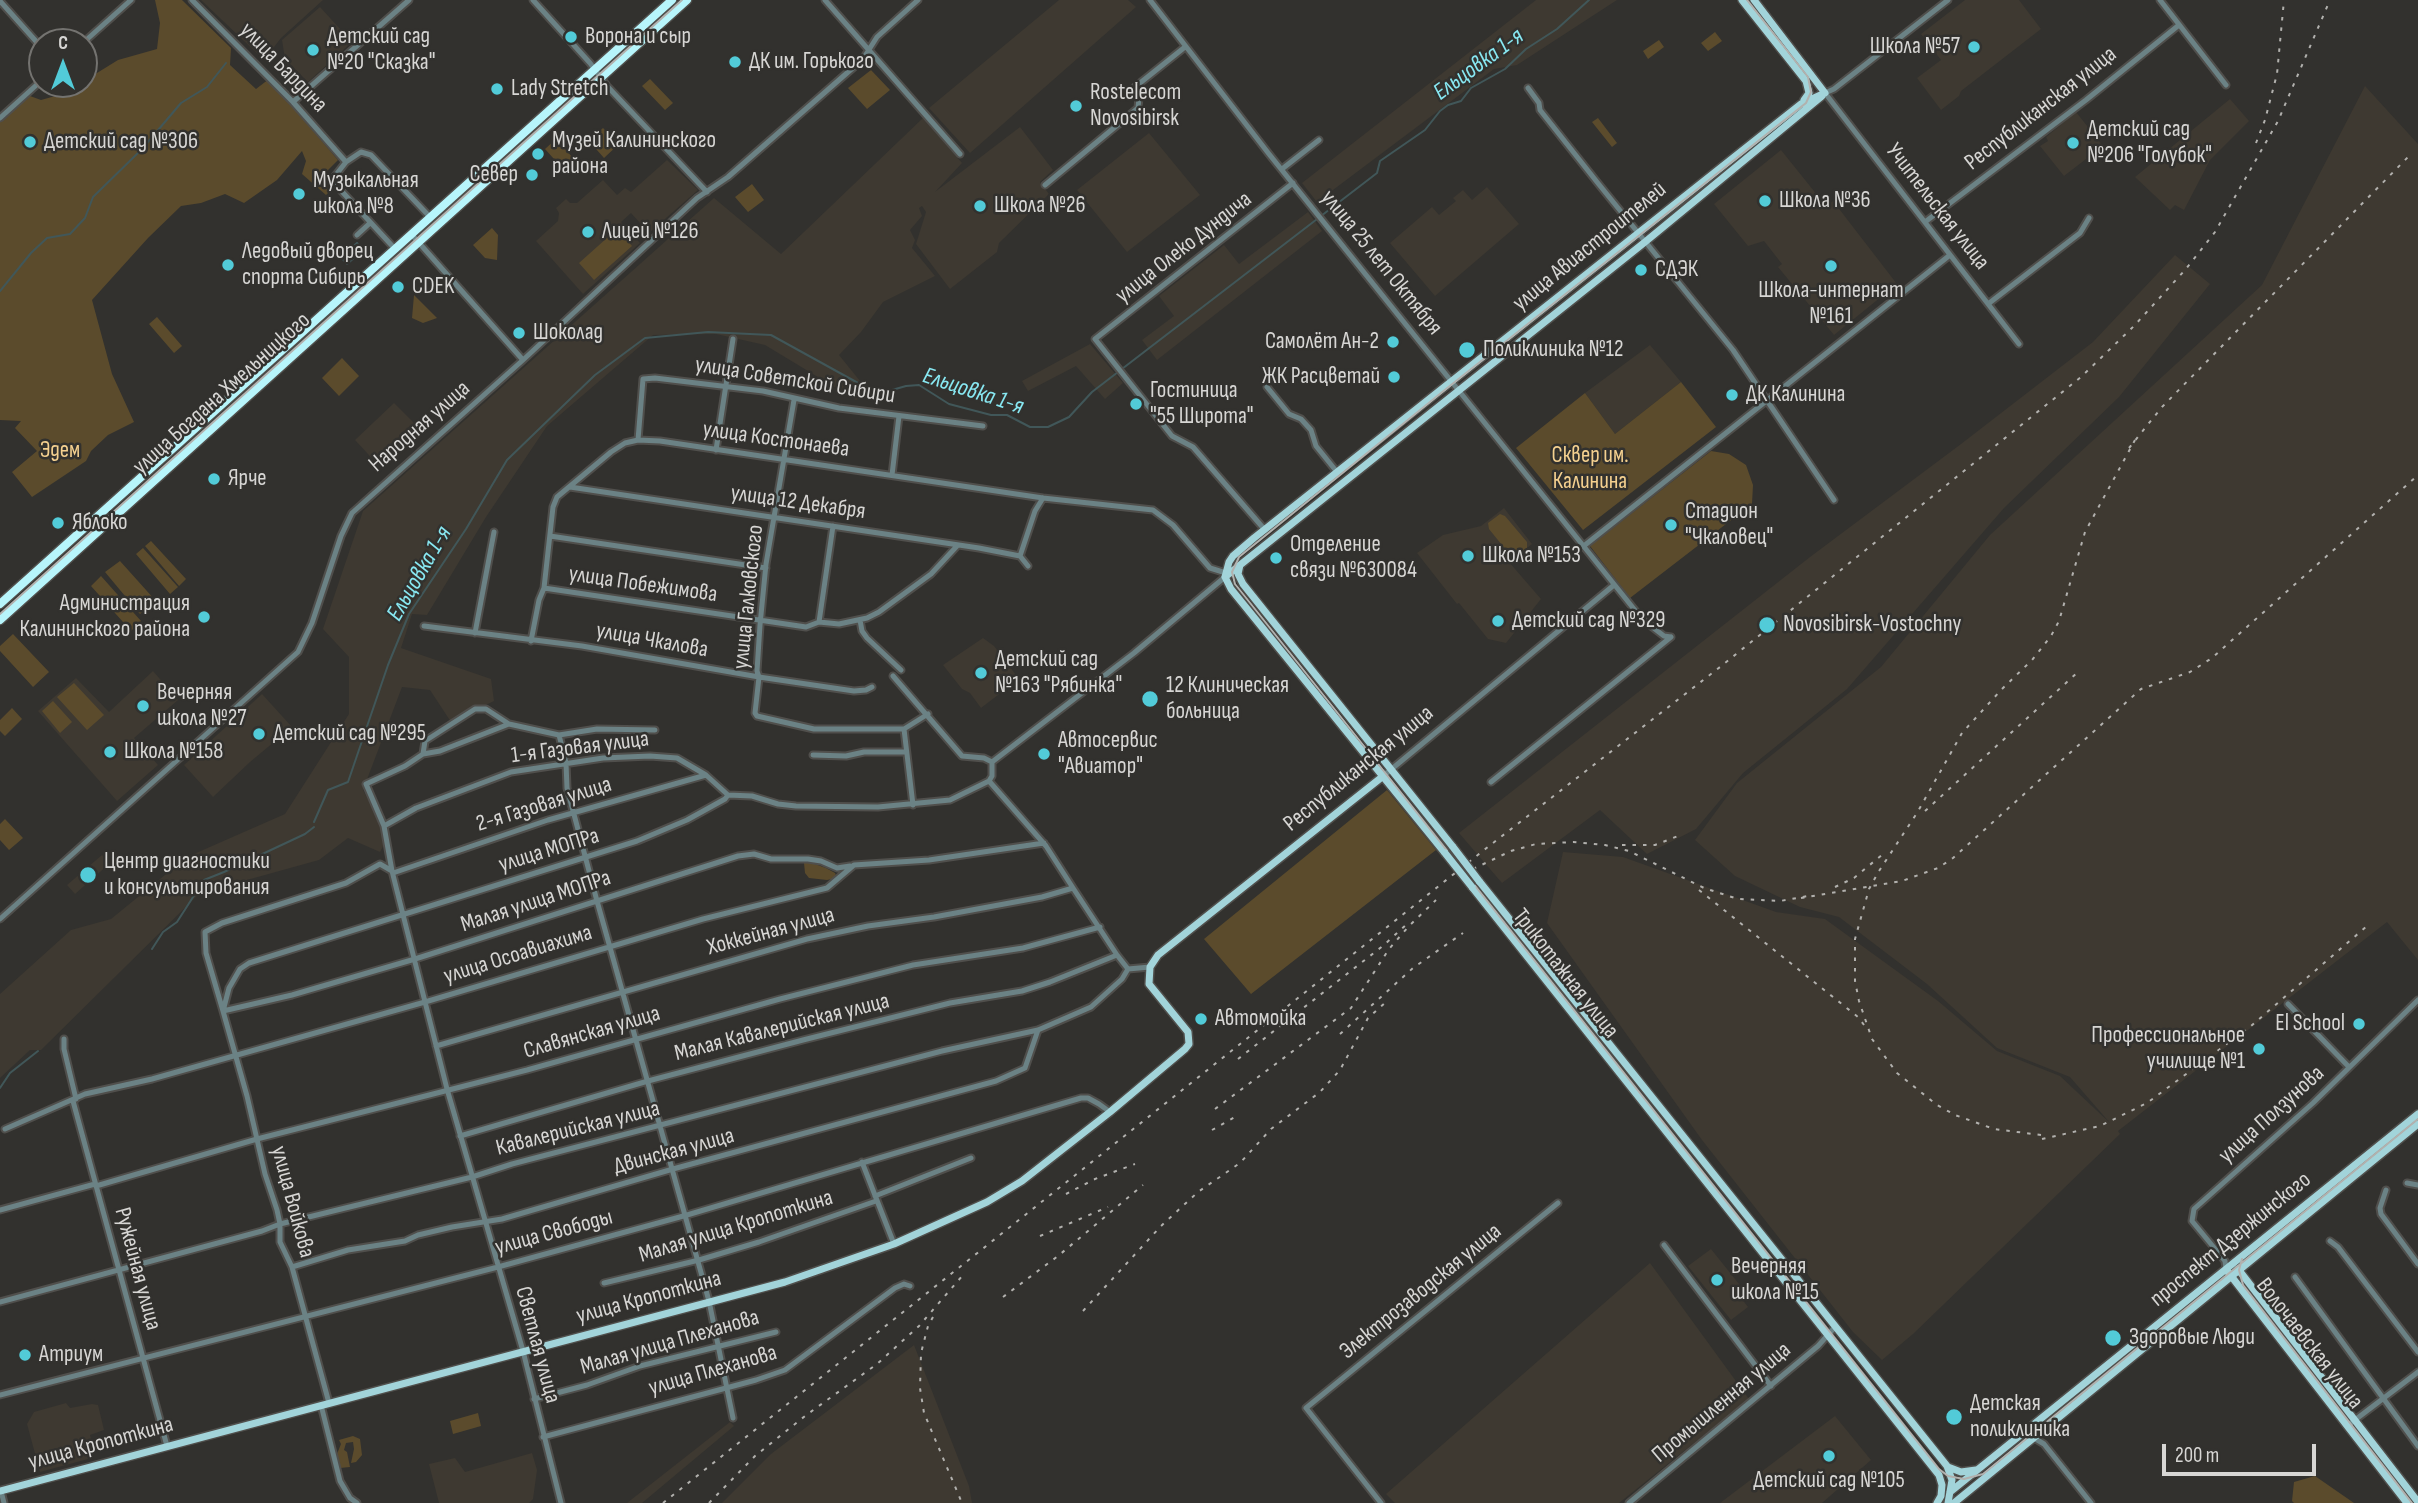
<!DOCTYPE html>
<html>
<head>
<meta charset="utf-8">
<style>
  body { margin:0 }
  #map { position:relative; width:2418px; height:1503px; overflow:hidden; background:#32312e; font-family:"Sofia Sans Condensed",sans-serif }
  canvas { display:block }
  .north { position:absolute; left:28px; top:28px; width:70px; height:70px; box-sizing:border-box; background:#32312e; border:2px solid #747370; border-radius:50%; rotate:0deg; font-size:19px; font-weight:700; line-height:28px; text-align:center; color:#d7d6d4 }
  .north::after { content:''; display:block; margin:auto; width:24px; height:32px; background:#52cbd8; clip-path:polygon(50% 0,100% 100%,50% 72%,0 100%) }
  .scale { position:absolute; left:2162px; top:1444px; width:154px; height:32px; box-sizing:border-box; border:4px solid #d7d6d4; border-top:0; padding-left:9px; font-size:21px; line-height:24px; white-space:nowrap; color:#d7d6d4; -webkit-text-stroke:5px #32312e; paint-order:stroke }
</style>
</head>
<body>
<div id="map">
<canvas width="2418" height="1503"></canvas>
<div class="north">С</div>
<div class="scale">200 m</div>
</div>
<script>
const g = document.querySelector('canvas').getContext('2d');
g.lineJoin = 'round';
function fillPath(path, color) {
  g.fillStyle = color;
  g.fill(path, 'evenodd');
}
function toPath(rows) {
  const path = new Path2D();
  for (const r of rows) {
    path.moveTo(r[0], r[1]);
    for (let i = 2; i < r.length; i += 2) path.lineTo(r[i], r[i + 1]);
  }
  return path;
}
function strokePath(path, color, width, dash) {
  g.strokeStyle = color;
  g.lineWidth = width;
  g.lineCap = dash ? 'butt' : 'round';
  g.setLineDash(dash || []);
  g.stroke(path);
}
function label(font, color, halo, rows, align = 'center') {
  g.font = font + ' "Sofia Sans Condensed",sans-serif';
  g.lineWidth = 5;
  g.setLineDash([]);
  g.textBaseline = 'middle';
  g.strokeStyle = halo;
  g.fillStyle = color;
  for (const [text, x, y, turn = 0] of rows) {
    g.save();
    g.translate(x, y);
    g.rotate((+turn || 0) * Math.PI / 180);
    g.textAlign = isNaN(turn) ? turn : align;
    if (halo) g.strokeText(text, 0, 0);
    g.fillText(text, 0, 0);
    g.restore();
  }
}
fillPath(toPath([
  [201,0,323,0,281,38,264,60],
  [1059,0,1128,0,1136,7,970,153,929,108],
  [1536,0,1617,0,1517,65,1494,69,1317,202,1302,183],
  [1965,0,2019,0,2041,29,1961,91,1959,96,1941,110,1917,78,1941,60,1921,34],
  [320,7,352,42,308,82,285,59,282,40],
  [2365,86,2418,144,2418,960,2387,922,2118,1131,2120,1134,1913,1334,1882,1360,1853,1332,1702,1140,1547,923,1563,852,1623,857,1776,912,1825,919,1938,1001,1997,1051,2060,1076,2110,1123,2070,1077,1997,1048,1927,984,1839,917,1800,907,1735,876,1695,840,1737,783,1881,667,1990,535,2262,285],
  [2230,99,2249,121,2210,160,2184,210,2175,205,2170,210,2135,177],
  [2076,112,2103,146,2064,176,2040,146,2048,141,2046,137],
  [923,118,962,163,935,192,1020,127,1053,170,1040,182,1049,194,999,243,997,252,950,289,916,244,926,212,922,206,919,208,922,216,910,230,915,240,912,248,935,276,883,302,861,332,839,355,869,392,856,400,765,345,716,334,653,335,547,426,486,517,427,615,412,614,401,648,491,679,494,701,451,722,430,690,402,687,363,790,383,828,386,841,380,852,348,838,319,860,200,893,41,1050,30,1050,0,1078,0,994,71,930,111,919,187,857,285,814,349,714,349,657,323,629,363,511,714,198,781,254],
  [1149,133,1200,195,1127,252,1077,190],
  [1781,150,1826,206,1833,201,1897,284,1834,335,1778,267,1782,264,1764,241,1748,246,1714,204],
  [667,160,698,190,649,233,631,213,621,222,640,243,583,294,536,241,558,221,559,213,556,208,566,199,570,203,577,203,603,180,617,195,625,188,631,192],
  [1487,187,1519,224,1435,296,1390,243,1432,207,1439,215,1456,201,1453,198,1463,190,1472,200],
  [1308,212,1322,231,1157,360,1142,340,1174,316,1159,296,1224,245,1239,264],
  [2175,255,2210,284,2119,397,2004,508,1847,689,1743,773,1696,829,1647,854,1600,810,1502,883,1459,833,1810,557,1961,444,2093,342],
  [1090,344,1123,383,1105,399,1076,366,1028,391,1022,381],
  [1650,345,1681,382,1615,434,1585,393],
  [394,403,422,431,380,467,355,440],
  [1504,508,1532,544,1509,562,1541,599,1506,643,1488,639,1459,603,1457,604,1417,553,1443,535,1481,526],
  [983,638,994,646,1019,679,981,708,970,693,962,689,943,665],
  [153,671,178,700,134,738,158,765,117,801,38,711,76,678,109,712],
  [262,694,292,727,250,762,213,797,184,765],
  [102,855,109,864,75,894,67,885],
  [1711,1249,1747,1294,1741,1298,1748,1307,1731,1320,1688,1266],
  [1650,1263,1749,1399,1619,1503,1395,1503,1386,1494],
  [914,1345,969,1486,972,1503,722,1503,771,1454],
  [66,1403,70,1408,92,1404,98,1405,104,1430,90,1435,94,1450,88,1459,40,1472,27,1424,34,1412],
  [1835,1416,1871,1460,1822,1503,1720,1503],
  [730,1422,734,1426,642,1503,627,1503],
  [532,1453,537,1470,533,1499,529,1503,439,1503,429,1464,455,1458,465,1472]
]), '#3e3931');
fillPath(toPath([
  [155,0,182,0,231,48,230,65,256,89,269,79,338,160,323,175,332,189,326,195,302,174,306,161,302,151,277,180,244,203,225,194,201,203,181,206,148,238,92,300,112,374,134,422,108,435,91,451,86,461,32,497,12,472,37,451,15,428,21,421,0,420,0,122,30,96,41,100,66,93,80,84,84,84,84,81,118,60,157,49,160,23],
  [1715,32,1722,41,1708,51,1701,43],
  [1659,40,1664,47,1648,59,1643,51],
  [871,70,890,90,867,109,848,88],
  [650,79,673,103,665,110,642,86],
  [1598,118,1617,143,1612,147,1592,122],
  [603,128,619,144,604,158,589,141],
  [556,139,573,158,562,168,545,149],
  [752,184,764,200,748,212,735,197],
  [492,228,498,235,497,260,485,258,473,245],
  [617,229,632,246,594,280,579,263],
  [414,295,437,318,423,323,412,318],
  [157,317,182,346,174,353,149,324],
  [342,358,359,376,339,396,322,378],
  [1681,382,1716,427,1583,530,1516,448,1585,393,1615,434],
  [1711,451,1729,454,1746,465,1753,485,1752,504,1630,598,1590,546],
  [1500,514,1505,516,1527,542,1527,548,1516,556,1510,555,1489,529,1488,523],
  [151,541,186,579,179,586,145,546],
  [143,548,178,587,170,594,136,554],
  [120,561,155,600,140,614,105,572],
  [101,576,141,621,131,631,91,586],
  [13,634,49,672,33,687,0,651,0,646],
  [74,683,104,715,87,730,57,697],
  [53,701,72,722,60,733,42,711],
  [12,708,22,719,5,736,0,731,0,720],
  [1387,790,1436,850,1251,994,1204,939],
  [5,819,23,838,9,850,0,840,0,824],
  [804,863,812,863,826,868,835,873,837,878,827,880,809,878,805,873],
  [478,1413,481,1426,453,1434,450,1421],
  [353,1436,360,1439,362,1455,356,1462,351,1463,354,1449,353,1442,346,1443,344,1450,347,1452,350,1467,340,1468,337,1454,341,1444,339,1440],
  [2315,1476,2354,1503,2294,1503,2292,1501,2294,1482]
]), '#5b4b2c');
const water = toPath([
  [357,243,363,250,347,264,341,257,357,243]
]);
fillPath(water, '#012124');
strokePath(water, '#415759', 2);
strokePath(toPath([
  [0,291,31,253,47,238,70,234,85,218,93,197,142,149,181,103,207,87,226,63],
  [314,822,328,790,348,782,388,665,409,614,466,529,507,460,595,375,645,338,708,332,771,335,878,394,906,386,919,385,949,404,991,415,1007,415,1030,427,1048,427,1069,417,1092,392,1377,173,1380,161,1425,130,1440,111,1448,105,1461,101,1471,88,1505,69,1526,49,1557,29,1589,0],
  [152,949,163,932,177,922,204,880,224,872,305,834,314,827],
  [0,1088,10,1073,38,1051]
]), '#415759', 2);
const minor = toPath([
  [192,0,293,102,346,162,361,152,371,155,431,218],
  [533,0,590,63,607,86,707,192],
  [825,0,960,154],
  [1150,0,1269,154,1642,619,1664,636,1671,637],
  [1948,0,1834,89,1825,93,2019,344],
  [2160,0,2226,85],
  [0,1,42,48],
  [84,42,131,0],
  [1528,88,1539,103,1540,110,1597,182,1733,350,1834,500],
  [293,102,409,0],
  [0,118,42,80],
  [346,162,335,176,335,184,396,250],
  [1282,169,1319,140],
  [1045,185,1138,108,1139,98,1135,87,1185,47],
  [1925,222,2086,100,2179,25],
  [357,235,370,223],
  [412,235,523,360],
  [1988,304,2080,233,2089,218],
  [1267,387,1289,414,1301,419,1311,430,1316,446,1337,472],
  [794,400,766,564,760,625,757,671,759,677,755,713,757,716,814,729,904,729],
  [638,440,643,379,655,378,763,391,839,408,983,426],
  [716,450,733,339],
  [892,475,899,416],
  [570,487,979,548,1020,556],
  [1265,530,1193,447,1172,436,1095,339,1293,183],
  [550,536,766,568],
  [1585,545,1950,255],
  [1020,556,1035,511,1043,498],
  [1020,556,1028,566],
  [544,588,806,627,819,622,839,624,867,618,879,612,931,574,957,546],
  [860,620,862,631,867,638,901,670],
  [819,622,833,526],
  [424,626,582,646,759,677,854,691,866,690,872,687],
  [475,633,494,532],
  [531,641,539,600,544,588,553,507,557,497,611,452,625,443,638,440,660,441,1043,498,1153,510,1173,525,1210,568,1226,573],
  [893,676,962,756,984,758,992,762,992,776,989,781,1046,846,1073,888],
  [559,735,566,763,567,788,597,901,709,1301,733,1418],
  [423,754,425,741,475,709,486,709,509,724],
  [813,755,846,756,864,752,905,752],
  [992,762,1134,653,1225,577],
  [1382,777,1614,585],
  [1491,782,1671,637],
  [913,805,904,729,928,714],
  [384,826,366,784,405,766,423,754,440,751,509,724,559,735,597,729,655,730],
  [392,871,380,864,346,883,222,923,205,932,206,953,223,1011,292,995,415,959,738,856,754,854,771,859,808,859,821,861,837,868,850,866],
  [393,873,548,820,706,775],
  [0,919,298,652,312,623,341,536,352,513,523,360,697,198,728,177,863,59,877,37,918,0],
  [2288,1004,2349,1067],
  [64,1039,64,1049,76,1099],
  [436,1046,807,939,868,926,934,917,1042,897,1073,888,1117,955],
  [73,1101,167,1446],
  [5,1129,85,1094,152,1079,425,1002,703,919,827,888,854,865,929,860,1044,843],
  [460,1136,648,1081,803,1040,950,1003,1022,991,1050,982,1117,955,1128,969],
  [862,1162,894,1244],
  [2407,1183,2418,1185],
  [96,1186,257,1139,527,1070,780,999,913,965,1023,948,1100,927],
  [2386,1190,2380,1208,2381,1214,2418,1264],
  [875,1196,971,1158],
  [0,1210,95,1184],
  [2330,1241,2338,1247,2418,1352],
  [1664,1245,1771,1386],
  [292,1267,348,1250,405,1241,418,1235,452,1227,502,1219,673,1169,996,1081,1025,1068,1038,1030],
  [2226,1269,2225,1261,2192,1221,2194,1209,2313,1103,2418,1000],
  [2295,1277,2418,1446],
  [604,1283,699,1260,759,1242,876,1201],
  [0,1302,262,1231,280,1224,472,1177,512,1164,942,1051,1038,1030,1091,1007,1122,979,1128,969,1150,967],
  [0,1395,498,1267,687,1215,1081,1098,1088,1098,1099,1104,1110,1112],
  [534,1399,587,1385,640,1366,776,1332],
  [329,1403,292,1267,280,1242,280,1224,277,1210,265,1174,247,1096,223,1011,229,988,240,969,249,963,637,841,687,820,725,799,728,795,752,796,778,804,796,806,878,807,950,800,989,781],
  [321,1405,340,1481,350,1498,357,1503],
  [2347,1426,2418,1372],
  [543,1437,756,1380,785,1370,895,1288,904,1284,910,1286],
  [2034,1438,2044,1444,2091,1503],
  [1,1491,4,1503],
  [561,1503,523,1351,447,1089,392,871,384,826,416,808,511,772,603,758,650,756,677,758,706,775,728,795],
  [1381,1503,1306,1408,1558,1203],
  [1629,1503,1818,1346,1835,1327]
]);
const major = toPath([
  [1742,0,1806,81,1809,93,1804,100],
  [1754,0,1825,93],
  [1240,565,1238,574,1243,584,1453,847],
  [1225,577,1645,242,1822,96],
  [1445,853,1231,589,1225,577,1229,562,1233,556,1254,538,1801,104,1825,93],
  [1479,881,1947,1466,1952,1480,1948,1503],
  [1472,887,1939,1475,1942,1485,1941,1496,1937,1503],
  [2238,1269,2418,1502],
  [2228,1272,2407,1503],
  [1948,1467,1961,1472,1976,1470],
  [0,1491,785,1282,894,1244,987,1202,1022,1181,1110,1112,1185,1049,1189,1044,1188,1032,1149,984,1150,967,1158,955,1382,777],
  [1950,1492,2418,1114],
  [1954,1503,2418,1124]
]);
const highway = toPath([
  [0,604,672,0],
  [0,620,687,0]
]);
strokePath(minor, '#504f4c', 9);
strokePath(major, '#504f4c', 10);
strokePath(highway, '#504f4c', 11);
strokePath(minor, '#6b8285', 5);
strokePath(major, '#a2d4da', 7);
strokePath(highway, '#b7f5fb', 8);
strokePath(toPath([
  [1747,0,1808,77,1811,92,1806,103,1446,389,1239,557,1232,572,1235,584,1939,1469,1948,1476,1964,1479,1983,1474,2418,1119],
  [0,614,682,0],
  [2242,1259,2239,1270,2243,1285,2412,1503]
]), '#b2b1ae', 2);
strokePath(toPath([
  [2256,143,2265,120,2277,74,2284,0],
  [2129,448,2162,407,2410,155],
  [1925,811,2078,672],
  [1622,845,1655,845,1678,836],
  [1473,869,1511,851,1536,844,1573,842,1605,845,1629,851,1704,888,1738,899,1780,901,1808,896],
  [1835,887,1854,878,1883,854],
  [1699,890,1858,1017,1864,1025],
  [1801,898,1902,881,1938,868,1953,858,2141,689,2190,672,2212,658,2418,475],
  [1340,1034,1413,968,1463,933],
  [1238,1059,1384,945,1408,923],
  [1215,1109,1351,1008,1389,949,1409,926,1436,900],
  [1212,1130,1235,1117],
  [2041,1135,1994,1129,1955,1115,1937,1105,1897,1073,1872,1039,1859,1001,1855,981,1855,939,1869,889,1879,871,1917,813,1962,733,2002,689,2032,660,2051,636,2059,621,2085,532,2135,440],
  [2042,1139,2100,1126,2147,1103,2251,1026,2367,926],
  [1066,1194,1095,1179,1135,1164],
  [1040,1236,1108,1207],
  [1003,1297,1058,1256,1143,1185],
  [1083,1311,1161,1226,1198,1192,1240,1163,1271,1129,1320,1092,1340,1070,1368,1018,1387,1001],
  [933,1317,928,1326,921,1353,920,1388,924,1413,962,1503],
  [663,1503,1484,850,1720,667,2081,377,2134,326,2185,270,2215,232,2278,121,2330,0],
  [709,1503,755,1456,805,1416,877,1364,919,1326,963,1275]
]), '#b2b1ae', 2, [3.5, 7]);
const majorBridge = toPath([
  [1453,847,1479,881],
  [1445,853,1472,887]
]);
strokePath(majorBridge, '#504f4c', 10, []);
strokePath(majorBridge, '#a2d4da', 7);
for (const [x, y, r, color] of [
  [571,37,7,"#52cbd8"],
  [1974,47,7,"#52cbd8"],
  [313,50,7,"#52cbd8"],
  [735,62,7,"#52cbd8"],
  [497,89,7,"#52cbd8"],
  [1076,106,7,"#52cbd8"],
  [30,142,7,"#52cbd8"],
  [2073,143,7,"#52cbd8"],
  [538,154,7,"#52cbd8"],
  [532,175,7,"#52cbd8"],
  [299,194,7,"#52cbd8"],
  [1765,201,7,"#52cbd8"],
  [980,206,7,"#52cbd8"],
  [588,232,7,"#52cbd8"],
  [228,265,7,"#52cbd8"],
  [1831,266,7,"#52cbd8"],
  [1641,270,7,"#52cbd8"],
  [398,287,7,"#52cbd8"],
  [519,333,7,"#52cbd8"],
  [1393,342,7,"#52cbd8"],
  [1467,350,9,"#52cbd8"],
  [1394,377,7,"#52cbd8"],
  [1732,395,7,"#52cbd8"],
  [1136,404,7,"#52cbd8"],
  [214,479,7,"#52cbd8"],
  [58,523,7,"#52cbd8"],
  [1671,525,7,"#52cbd8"],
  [1468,556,7,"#52cbd8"],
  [1276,558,7,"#52cbd8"],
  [204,617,7,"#52cbd8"],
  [1498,621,7,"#52cbd8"],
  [1767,625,9,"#52cbd8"],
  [981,673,7,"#52cbd8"],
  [1150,699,9,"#52cbd8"],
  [143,706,7,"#52cbd8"],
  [259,734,7,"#52cbd8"],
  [110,752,7,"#52cbd8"],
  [1044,754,7,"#52cbd8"],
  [88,875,9,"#52cbd8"],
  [1201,1019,7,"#52cbd8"],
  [2359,1024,7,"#52cbd8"],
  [2259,1049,7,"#52cbd8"],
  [1717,1280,7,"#52cbd8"],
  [2113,1338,9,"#52cbd8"],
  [25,1355,7,"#52cbd8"],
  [1954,1417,9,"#52cbd8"],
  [1829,1456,7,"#52cbd8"]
]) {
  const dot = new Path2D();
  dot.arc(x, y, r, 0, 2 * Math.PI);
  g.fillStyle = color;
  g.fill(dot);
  strokePath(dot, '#32312e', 2.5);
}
label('23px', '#d7d6d4', '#32312e', [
  ["Детский сад",327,37],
  ["№20 \"Сказка\"",327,63],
  ["Ворона и сыр",585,37],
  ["Школа №57",1960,47,"right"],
  ["ДК им. Горького",749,62],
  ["Lady Stretch",511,89],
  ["Rostelecom",1090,93],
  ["Novosibirsk",1090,119],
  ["Детский сад",2087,130],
  ["№206 \"Голубок\"",2087,156],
  ["Музей Калининского",552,141],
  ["района",552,167],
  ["Детский сад №306",44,142],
  ["Север",518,175,"right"],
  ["Музыкальная",313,181],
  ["школа №8",313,207],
  ["Школа №36",1779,201],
  ["Школа №26",994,206],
  ["Лицей №126",602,232],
  ["Ледовый дворец",242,252],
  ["спорта Сибирь",242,278],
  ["СДЭК",1655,270],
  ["CDEK",412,287],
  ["Школа-интернат",1831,291,"center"],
  ["№161",1831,317,"center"],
  ["Шоколад",533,333],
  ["Самолёт Ан-2",1379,342,"right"],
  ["Поликлиника №12",1483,350],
  ["ЖК Расцветай",1380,377,"right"],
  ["Гостиница",1150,391],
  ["\"55 Широта\"",1150,417],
  ["ДК Калинина",1746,395],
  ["Ярче",228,479],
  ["Стадион",1685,512],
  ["\"Чкаловец\"",1685,538],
  ["Яблоко",72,523],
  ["Отделение",1290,545],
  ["связи №630084",1290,571],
  ["Школа №153",1482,556],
  ["Администрация",190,604,"right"],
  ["Калининского района",190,630,"right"],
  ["Детский сад №329",1512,621],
  ["Novosibirsk-Vostochny",1783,625],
  ["Детский сад",995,660],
  ["№163 \"Рябинка\"",995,686],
  ["12 Клиническая",1166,686],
  ["больница",1166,712],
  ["Вечерняя",157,693],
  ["школа №27",157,719],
  ["Детский сад №295",273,734],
  ["Автосервис",1058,741],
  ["\"Авиатор\"",1058,767],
  ["Школа №158",124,752],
  ["Центр диагностики",104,862],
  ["и консультирования",104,888],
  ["Автомойка",1215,1019],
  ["El School",2345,1024,"right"],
  ["Профессиональное",2245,1036,"right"],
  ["училище №1",2245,1062,"right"],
  ["Вечерняя",1731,1267],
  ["школа №15",1731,1293],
  ["Здоровые Люди",2129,1338],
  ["Атриум",39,1355],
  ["Детская",1970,1404],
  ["поликлиника",1970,1430],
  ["Детский сад №105",1829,1481,"center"]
], 'left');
label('23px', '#d7d6d4', '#32312e', [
  ["улица Бардина",283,68,46],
  ["Республиканская улица",2041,109,-38],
  ["Учительская улица",1937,207,52],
  ["улица Авиастроителей",1590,247,-39],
  ["улица Олеко Дундича",1184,248,-38],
  ["улица 25 лет Октября",1381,263,51],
  ["улица Советской Сибири",795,381,9],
  ["улица Богдана Хмельницкого",222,394,-42],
  ["Народная улица",420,427,-41],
  ["улица Костонаева",776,440,8],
  ["улица 12 Декабря",798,503,8],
  ["улица Побежимова",643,585,8],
  ["улица Галковского",749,597,-84],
  ["улица Чкалова",652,641,10],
  ["1-я Газовая улица",580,748,-7],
  ["Республиканская улица",1359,769,-39],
  ["2-я Газовая улица",544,805,-17],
  ["улица МОПРа",549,851,-17],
  ["Малая улица МОПРа",536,902,-18],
  ["Хоккейная улица",771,932,-15],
  ["улица Осоавиахима",518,955,-17],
  ["Трикотажная улица",1565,974,52],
  ["Малая Кавалерийская улица",782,1028,-14],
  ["Славянская улица",592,1033,-16],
  ["улица Ползунова",2272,1115,-42],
  ["Кавалерийская улица",578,1129,-14],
  ["Двинская улица",674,1152,-15],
  ["улица Войкова",292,1202,75],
  ["Малая улица Кропоткина",736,1227,-17],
  ["улица Свободы",554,1233,-15],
  ["проспект Дзержинского",2231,1240,-39],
  ["Ружейная улица",137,1269,75],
  ["Электрозаводская улица",1421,1292,-39],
  ["улица Кропоткина",649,1298,-15],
  ["Малая улица Плеханова",670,1343,-16],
  ["Волочаевская улица",2309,1344,52],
  ["Светлая улица",537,1345,75],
  ["улица Плеханова",713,1371,-16],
  ["Промышленная улица",1722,1403,-40],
  ["улица Кропоткина",101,1444,-15]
]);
label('23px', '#f4d08f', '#32312e', [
  ["Эдем",60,451],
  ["Сквер им.",1590,456],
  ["Калинина",1590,482]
]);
label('italic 24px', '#88e8f2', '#32312e', [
  ["Ельцовка 1-я",1479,65,-36],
  ["Ельцовка 1-я",973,392,18],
  ["Ельцовка 1-я",420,574,-60]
]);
</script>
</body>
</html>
